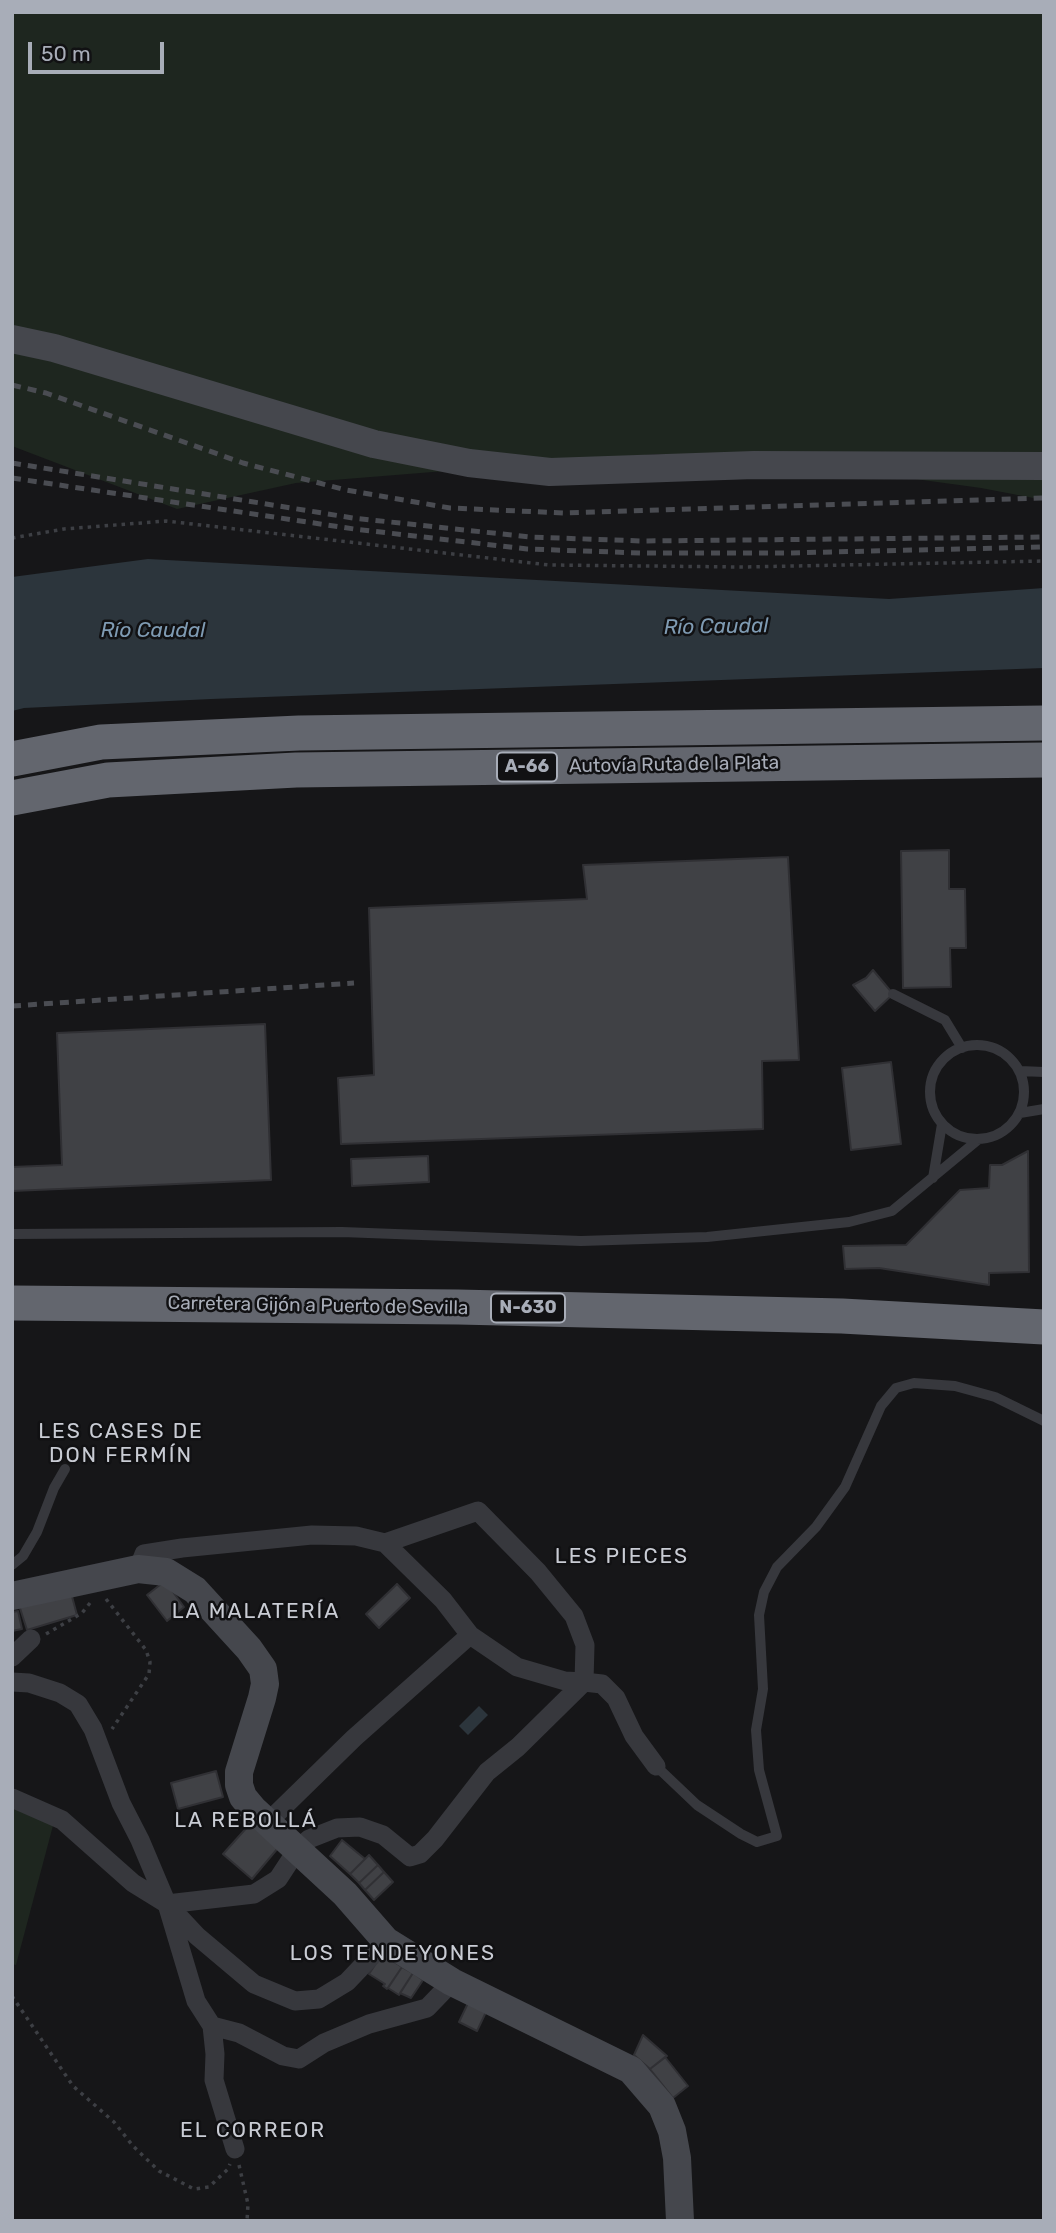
<!DOCTYPE html>
<html>
<head>
<meta charset="utf-8">
<style>
  body { margin:0 }
  #map { position:relative; width:1056px; height:2233px; overflow:hidden; background:#161618; font-family:Rubik,sans-serif }
  canvas { display:block }
  .frame { position:absolute; inset:0; border:14px solid #a8adb8; pointer-events:none }
  .scale { position:absolute; left:28px; top:42px; width:136px; height:32px; box-sizing:border-box; border:4px solid #a8adb8; border-top:0; padding-left:9px; font-size:21px; line-height:24px; white-space:nowrap; color:#a8adb8; -webkit-text-stroke:5px #111113; paint-order:stroke }
</style>
</head>
<body>
<div id="map">
<canvas width="1056" height="2233"></canvas>
<div class="frame"></div>
<div class="scale">50 m</div>
</div>
<script>
const g = document.querySelector('canvas').getContext('2d');
g.lineJoin = 'round';
function fillPath(path, color) {
  g.fillStyle = color;
  g.fill(path, 'evenodd');
}
function toPath(rows) {
  const path = new Path2D();
  for (const r of rows) {
    if (r.length === 3) {
      path.moveTo(r[0] + r[2], r[1]);
      path.arc(r[0], r[1], r[2], 0, 2 * Math.PI);
      continue;
    }
    path.moveTo(r[0], r[1]);
    for (let i = 2; i < r.length; i += 2) path.lineTo(r[i], r[i + 1]);
  }
  return path;
}
function strokePath(path, color, width, dash) {
  g.strokeStyle = color;
  g.lineWidth = width;
  g.lineCap = dash ? 'butt' : 'round';
  g.setLineDash(dash || []);
  g.stroke(path);
}
function label(font, color, halo, rows, align = 'center') {
  g.font = font + ' Rubik,sans-serif';
  g.lineWidth = 5;
  g.setLineDash([]);
  g.textBaseline = 'middle';
  g.strokeStyle = halo;
  g.fillStyle = color;
  for (const [text, x, y, turn = 0] of rows) {
    g.save();
    g.translate(x, y);
    g.rotate((+turn || 0) * Math.PI / 180);
    g.textAlign = isNaN(turn) ? turn : align;
    if (halo) g.strokeText(text, 0, 0);
    g.fillText(text, 0, 0);
    g.restore();
  }
}
fillPath(toPath([
  [12,12,1044,12,1044,500,981,488,784,461,657,454,296,483,177,509,12,446],
  [12,1807,55,1818,16,1965,12,1964]
]), '#1e261f');
fillPath(toPath([
  [148,559,889,599,1044,588,1044,668,211,699,24,708,12,711,12,577],
  [479,1706,488,1715,468,1735,459,1726]
]), '#2c353c');
const building = toPath([
  [949,850,949,889,965,889,966,948,950,948,951,987,903,988,901,851,949,850],
  [788,857,799,1060,762,1061,763,1129,341,1144,338,1078,374,1075,369,908,587,899,583,865,788,857],
  [873,970,893,994,875,1011,853,985,866,978,873,970],
  [265,1024,271,1180,12,1191,12,1167,62,1165,57,1033,265,1024],
  [891,1062,901,1144,851,1150,842,1068,891,1062],
  [1028,1151,1029,1272,989,1273,989,1285,879,1268,845,1269,843,1246,906,1245,960,1190,989,1188,990,1165,1002,1165,1028,1151],
  [428,1156,429,1182,352,1186,351,1159,428,1156],
  [165,1581,184,1607,167,1621,147,1595,165,1581],
  [397,1584,410,1598,379,1628,366,1614,397,1584],
  [70,1589,77,1615,27,1630,19,1605,70,1589],
  [18,1611,22,1629,12,1631,12,1612,18,1611],
  [216,1771,223,1797,178,1809,171,1783,216,1771],
  [250,1824,278,1848,252,1879,223,1854,250,1824],
  [342,1840,365,1859,350,1874,330,1856,342,1840],
  [369,1855,378,1865,359,1883,350,1874,369,1855],
  [378,1865,384,1872,365,1890,359,1883,378,1865],
  [384,1872,393,1882,374,1900,365,1890,384,1872],
  [382,1954,402,1967,387,1989,383,1986,385,1984,369,1974,382,1954],
  [402,1967,413,1973,399,1995,388,1988,402,1967],
  [413,1973,423,1980,411,1998,400,1993,413,1973],
  [469,2001,487,2010,477,2031,459,2022,469,2001],
  [643,2035,667,2056,650,2069,634,2055,643,2035],
  [665,2057,688,2086,673,2098,650,2069,665,2057]
]);
fillPath(building, '#404145');
strokePath(building, '#303034', 2);
strokePath(toPath([
  [12,538,64,529,166,521,549,565,743,567,1044,561],
  [106,1599,146,1650,150,1662,149,1674,112,1729],
  [46,1634,82,1613,90,1603],
  [12,1996,73,2086,114,2122,133,2146,159,2171,194,2189,209,2187,228,2169,230,2164],
  [239,2165,248,2204,247,2221],
  [12,2219,13,2221]
]), '#3d3f44', 3.5, [3.5, 5]);
strokePath(toPath([
  [893,994,945,1020,962,1048],
  [977,1092,47],
  [1020,1071,1044,1072],
  [1020,1113,1044,1109],
  [933,1178,942,1124],
  [12,1234,342,1232,581,1241,707,1237,849,1222,892,1211,979,1139],
  [12,1565,23,1556,37,1532,54,1488,65,1469],
  [656,1766,697,1805,741,1834,757,1842,777,1836,759,1770,756,1730,763,1689,759,1615,764,1592,777,1567,816,1527,845,1487,881,1406,896,1388,914,1383,955,1386,995,1397,1044,1421]
]), '#37383d', 10);
strokePath(toPath([
  [138,1569,144,1554,182,1548,312,1535,356,1536,385,1543,443,1600,470,1635,517,1667,565,1681,584,1682,585,1645,574,1616,538,1572,478,1511,385,1543],
  [12,1657,31,1639],
  [12,1682,29,1683,60,1693,78,1704,93,1729,121,1803,140,1840,167,1904,196,2001,212,2026,239,2033,283,2056,299,2059,324,2043,369,2024,427,2008,452,1982],
  [12,1798,62,1820,133,1883,167,1904,197,1936,254,1984,295,2001,319,1999,347,1982,386,1941],
  [268,1822,354,1738,470,1635],
  [167,1904,254,1894,278,1879,297,1850,309,1839,337,1828,360,1827,383,1835,410,1857,420,1854,435,1839,487,1772,518,1747,584,1682,602,1684,616,1698,634,1736,656,1766],
  [212,2026,215,2054,214,2080,235,2149]
]), '#37383d', 19);
strokePath(toPath([
  [12,339,54,348,374,444,469,463,550,472,754,465,1044,466],
  [12,1596,138,1569,166,1572,195,1590,249,1649,263,1669,265,1684,262,1698,239,1772,239,1785,243,1797,253,1809,345,1894,386,1941,452,1982,631,2070,662,2106,672,2131,677,2158,680,2221]
]), '#45474d', 28);
strokePath(toPath([
  [12,759,101,742,299,733,1044,723],
  [12,798,108,780,296,770,1044,760],
  [12,1303,458,1307,842,1316,1044,1327]
]), '#63666e', 35);
strokePath(toPath([
  [12,385,46,393,243,463,346,490,450,508,564,513,1044,498],
  [12,463,353,518,530,537,642,541,1044,537],
  [12,478,354,529,527,549,640,553,789,553,1044,547],
  [12,1006,354,983]
]), '#4a4c52', 5, [9, 7]);
for (const [x, y, w] of [
  [527,767,60],
  [528,1308,74]
]) {
  const box = new Path2D();
  box.roundRect(x - w / 2, y - 14.5, w, 29, 5);
  g.fillStyle = '#111113';
  g.fill(box);
  strokePath(box, '#a8adb8', 2);
}
label('bold 18px', '#a8adb8', null, [
  ["A-66",527,767],
  ["N-630",528,1308]
]);
label('19px', '#a8adb8', '#111113', [
  ["Autovía Ruta de la Plata",674,765,-1],
  ["Carretera Gijón a Puerto de Sevilla",318,1306,1]
]);
label('italic 21px', '#7f9bb3', '#111113', [
  ["Río Caudal",716,627,-1],
  ["Río Caudal",153,631]
]);
g.letterSpacing = '2px';
label('21px', '#c9ccd4', '#111113', [
  ["LES CASES DE",121,1432],
  ["DON FERMÍN",121,1456],
  ["LES PIECES",622,1557],
  ["LA MALATERÍA",256,1612],
  ["LA REBOLLÁ",246,1821],
  ["LOS TENDEYONES",393,1954],
  ["EL CORREOR",253,2131]
]);
g.letterSpacing = '0px';
</script>
</body>
</html>
